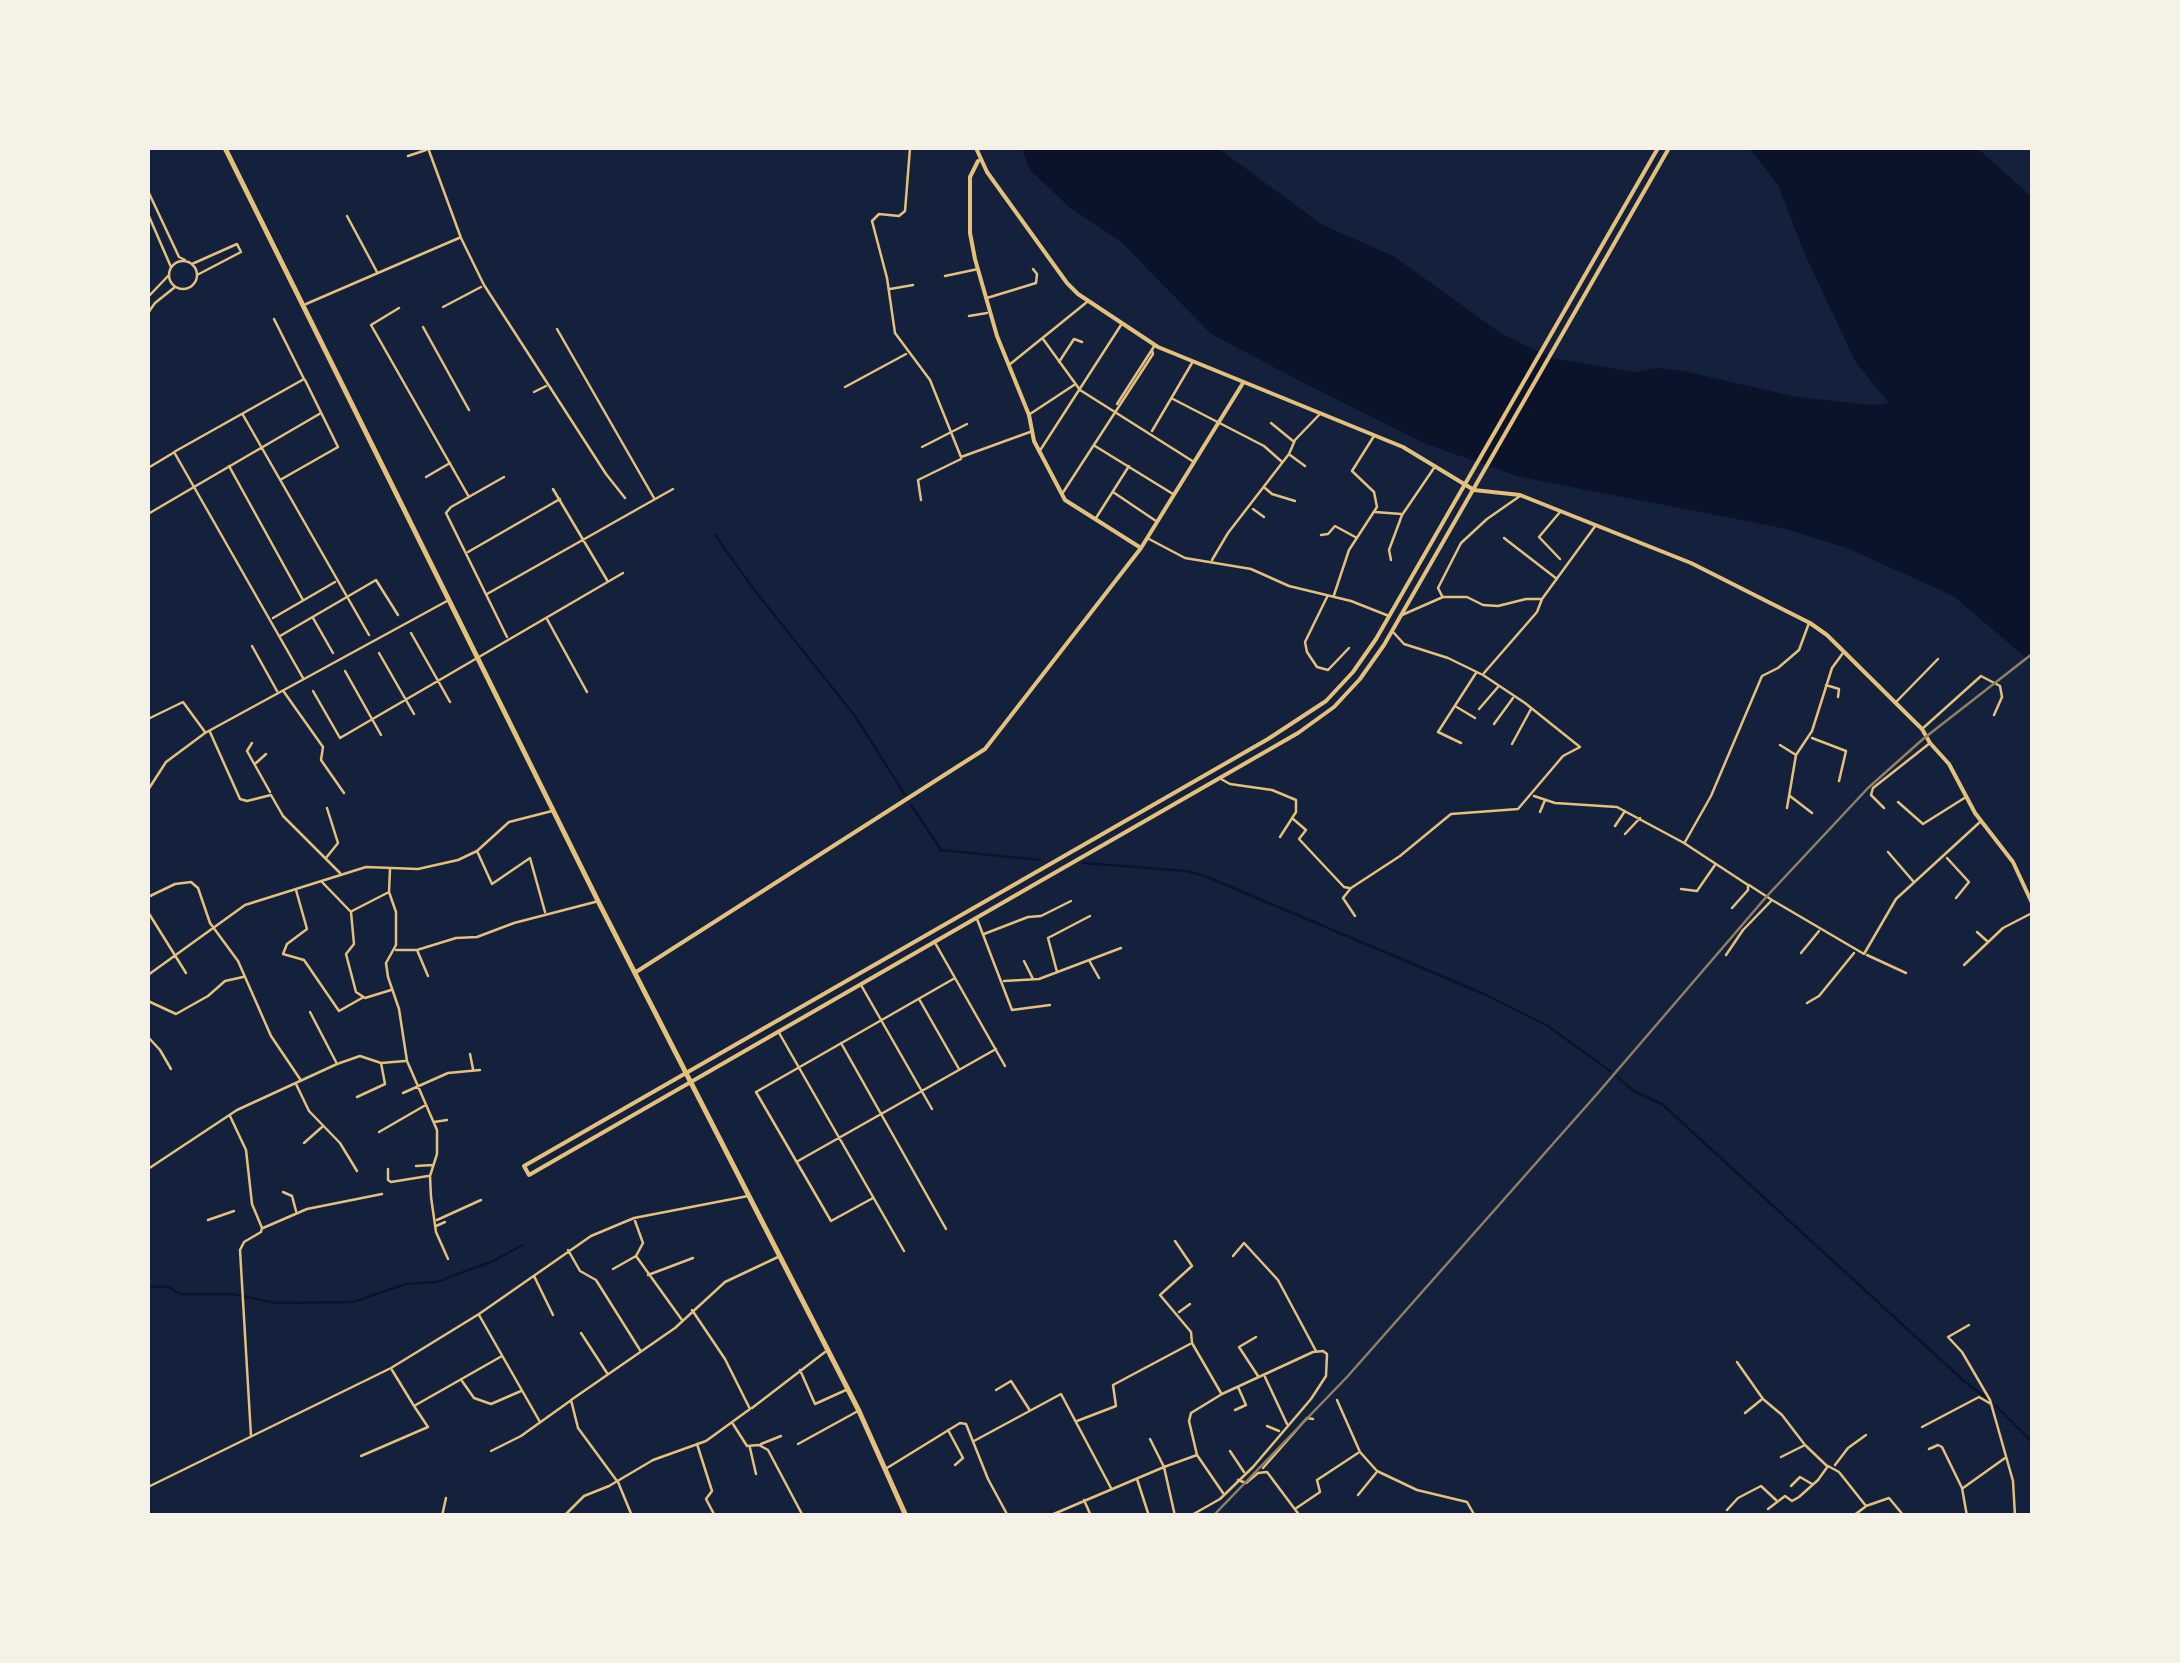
<!DOCTYPE html>
<html>
<head>
<meta charset="utf-8">
<style>
  body { margin:0 }
  #map { position:relative; width:2180px; height:1663px; overflow:hidden; background:#14213d; font-family:Helvetica,sans-serif }
  canvas { display:block }
  .frame { position:absolute; inset:0; border:150px solid #f6f1e7; pointer-events:none }
</style>
</head>
<body>
<div id="map">
<canvas width="2180" height="1663"></canvas>
<div class="frame"></div>
</div>
<script>
const g = document.querySelector('canvas').getContext('2d');
g.lineJoin = 'round';
function fillPath(path, color) {
  g.fillStyle = color;
  g.fill(path, 'evenodd');
}
function toPath(rows) {
  const path = new Path2D();
  for (const r of rows) {
    if (r.length === 3) {
      path.moveTo(r[0] + r[2], r[1]);
      path.arc(r[0], r[1], r[2], 0, 2 * Math.PI);
      continue;
    }
    path.moveTo(r[0], r[1]);
    for (let i = 2; i < r.length; i += 2) path.lineTo(r[i], r[i + 1]);
  }
  return path;
}
function strokePath(path, color, width, dash) {
  g.strokeStyle = color;
  g.lineWidth = width;
  g.lineCap = dash ? 'butt' : 'round';
  g.setLineDash(dash || []);
  g.stroke(path);
}
fillPath(toPath([
  [1022,148,1218,148,1321,224,1395,257,1502,334,1552,358,1635,372,1656,368,1684,371,1797,397,1873,405,1889,403,1856,363,1806,257,1778,185,1749,148,1977,148,2032,197,2032,663,1953,596,1847,548,1782,528,1520,477,1426,444,1302,382,1211,334,1121,242,1070,208,1029,169]
]), '#0b132b');
strokePath(toPath([
  [715,535,752,587,855,716,905,795],
  [911,805,941,850,1040,860],
  [1083,863,1187,871,1205,876,1484,994,1548,1026,1610,1071],
  [1617,1076,1633,1091,1662,1104,1965,1382,1988,1399],
  [148,1287,168,1287,181,1294,232,1294,276,1303,353,1302,406,1284,437,1282,493,1261,523,1245],
  [1996,1406,2032,1442]
]), '#0b132b', 2.5);
strokePath(toPath([
  [428,148,461,238,484,285,606,474,625,498],
  [910,148,905,211,899,216,879,214,872,221,887,278,895,333,930,380,961,457,1030,432],
  [408,156,426,150],
  [148,191,179,257,185,260],
  [148,214,171,267],
  [347,216,377,272],
  [183,275,14],
  [192,264,237,244,241,252,197,275],
  [945,276,978,269],
  [890,289,913,285],
  [148,297,169,275],
  [987,298,1036,283,1037,274,1033,269],
  [306,304,459,238],
  [443,307,481,287],
  [399,308,371,325,469,497],
  [148,313,155,303,175,287],
  [969,316,987,313],
  [274,319,304,379,174,452,194,487,321,413],
  [423,327,469,410],
  [557,329,654,498],
  [1043,339,1080,390,1194,462],
  [1059,362,1074,339,1082,342],
  [1009,365,1087,302],
  [845,387,906,354],
  [534,392,546,386],
  [1173,399,1264,446,1281,461],
  [1117,404,1155,345],
  [1030,414,1074,385],
  [243,415,369,635],
  [1271,423,1293,441],
  [1152,431,1192,363],
  [1095,446,1173,494],
  [922,447,967,424],
  [1039,452,1121,325],
  [1290,455,1305,466],
  [229,466,303,600],
  [148,468,173,453],
  [426,477,450,463],
  [504,477,451,507,446,513,507,637],
  [280,480,338,447,305,380],
  [1265,488,1272,494,1295,501],
  [553,489,607,580],
  [1113,492,1156,521],
  [1062,494,1153,354,1152,350],
  [921,500,918,480,961,459],
  [1253,509,1264,517],
  [1375,512,1401,514],
  [1560,512,1539,537,1560,559],
  [148,514,194,487,303,678],
  [1096,518,1129,466],
  [1321,535,1328,534,1335,526,1357,538],
  [1504,538,1557,579],
  [1149,539,1185,558,1251,569,1289,586,1351,601,1389,616],
  [468,552,560,499],
  [1212,560,1228,533,1289,454,1295,440,1319,415],
  [1391,560,1389,550,1402,515,1434,468],
  [487,594,673,489],
  [1334,595,1349,550,1377,507,1374,492,1352,471,1374,436],
  [1442,596,1438,588,1461,543,1487,519,1520,496],
  [1327,597,1305,642,1307,652,1317,667,1328,670,1349,648],
  [1402,615,1443,597,1467,597,1483,605,1498,606,1526,599,1541,599],
  [273,618,335,582],
  [313,618,333,653],
  [547,619,587,692],
  [411,633,450,702],
  [280,636,376,580,398,615],
  [252,646,277,691],
  [379,653,414,714],
  [345,671,381,735],
  [1484,673,1537,612,1542,599,1596,525],
  [1826,685,1839,689,1838,697],
  [313,691,340,738,623,573],
  [284,692,323,747,321,760,344,793],
  [1897,701,1938,659],
  [1455,706,1475,718],
  [1479,709,1498,687],
  [148,719,183,702,205,732],
  [1494,724,1513,698],
  [1922,729,1981,676,2000,686,2002,697,1994,715],
  [210,732,240,799,247,801,271,795,283,816,340,873],
  [1812,738,1846,751,1839,781],
  [252,743,247,751,270,792],
  [1461,743,1438,732,1476,673],
  [1512,744,1531,709],
  [1780,745,1796,755],
  [256,763,266,754],
  [1221,779,1230,784,1272,790,1296,800,1296,812,1280,837],
  [148,790,166,762,205,733,447,601],
  [1534,796,1555,803,1617,807,1684,843,1748,885,1748,890,1732,908],
  [1790,796,1812,813],
  [1898,802,1923,824,1966,797],
  [1787,808,1796,755,1812,731,1832,668,1843,653],
  [1884,808,1871,795,1873,788,1930,743],
  [1540,812,1545,800],
  [1292,818,1306,830,1299,839,1344,887,1349,888],
  [1615,826,1625,811],
  [1625,834,1640,818],
  [1685,842,1711,796,1762,676,1778,668,1799,650,1809,623],
  [477,851,492,884,530,858,545,912],
  [1888,852,1913,881],
  [326,858,338,843,327,808],
  [1947,858,1969,882,1956,898],
  [390,869,389,892,396,912,396,945,386,963,388,977,399,1009,407,1061,437,1130,437,1154,430,1176,431,1197,436,1232,448,1259],
  [322,882,351,912,354,944,346,954,356,992,365,998,391,990],
  [1749,885,1772,900],
  [1681,889,1697,891,1715,865],
  [296,890,307,929,287,944,283,954,304,960,339,1011,362,998],
  [148,897,175,884,191,882,198,888,210,923,238,961,271,1036,300,1079],
  [352,911,389,892],
  [148,912,186,973],
  [1355,916,1343,898,1351,888,1400,856,1451,814,1518,809,1563,756,1580,747,1525,703,1483,675,1448,658,1404,644,1394,633],
  [977,919,1012,1010,1050,1005],
  [1977,932,1987,941],
  [984,934,1028,917,1041,916,1071,901],
  [934,941,1005,1066],
  [396,950,417,950,456,938,477,937,514,923,595,902],
  [417,950,428,976],
  [1801,953,1819,931],
  [1726,955,1743,930,1772,900,1864,954,1896,899,1980,822],
  [1867,955,1906,973],
  [1024,961,1033,979],
  [1090,962,1099,978],
  [1964,965,2003,928,2032,913],
  [1057,972,1048,938,1090,916],
  [148,975,245,905,366,867,418,869,458,860,477,851,509,822,552,811],
  [1004,981,1039,979,1121,948],
  [861,985,932,1109],
  [919,999,959,1069],
  [148,1001,176,1014,208,996,225,981,243,977],
  [1807,1003,1819,996,1854,953],
  [310,1012,336,1062],
  [778,1031,904,1251],
  [148,1037,160,1050,171,1069],
  [841,1043,946,1229],
  [470,1054,473,1069],
  [296,1084,309,1111,340,1143,357,1171],
  [403,1093,448,1073,480,1070],
  [357,1097,385,1084,381,1063],
  [230,1116,246,1150,252,1204,262,1228,261,1232,244,1242,240,1250,251,1436],
  [434,1122,447,1120],
  [379,1132,424,1106],
  [304,1143,322,1127],
  [798,1161,996,1049],
  [416,1166,433,1165],
  [148,1169,237,1110,337,1064,360,1056,381,1063,405,1061],
  [388,1169,388,1180,391,1182,428,1176],
  [283,1192,292,1196,296,1211],
  [873,1198,831,1221,756,1092,955,978],
  [208,1220,234,1211],
  [437,1220,481,1200],
  [635,1221,643,1243,636,1256,682,1320],
  [436,1226,445,1222],
  [263,1228,307,1209,382,1194],
  [1175,1241,1192,1266,1160,1295,1191,1332,1192,1343,1221,1393],
  [568,1250,580,1271,596,1280,640,1350],
  [1233,1256,1244,1243,1278,1280,1316,1351],
  [613,1269,636,1256],
  [648,1275,693,1258],
  [534,1276,553,1315],
  [1179,1312,1190,1304],
  [479,1315,540,1422],
  [1969,1325,1948,1337,1962,1352,1990,1400,2013,1481,2015,1516],
  [581,1333,607,1373],
  [1256,1337,1239,1347,1258,1376],
  [1737,1362,1763,1399,1782,1415,1805,1445,1827,1466],
  [392,1370,414,1406,502,1356],
  [800,1370,815,1404,846,1390],
  [1265,1377,1287,1424],
  [462,1381,474,1398,491,1404,521,1391],
  [996,1390,1011,1381,1029,1409],
  [1337,1400,1360,1452,1377,1471,1417,1490,1467,1502,1475,1516],
  [752,1408,825,1352],
  [1235,1410,1246,1405,1238,1387],
  [1745,1413,1761,1400],
  [1077,1421,1116,1406,1113,1385,1190,1344],
  [733,1424,747,1446,759,1445,768,1450,803,1516],
  [1267,1426,1279,1431],
  [1922,1427,1979,1397,1991,1404],
  [948,1430,963,1458,955,1465],
  [974,1441,1061,1394,1111,1488],
  [697,1444,712,1491,706,1499,715,1516],
  [761,1444,781,1436],
  [798,1444,858,1411],
  [750,1448,756,1474],
  [1929,1449,1938,1445,1942,1447,1962,1488,1967,1516],
  [491,1451,521,1436,570,1401],
  [1230,1451,1244,1472],
  [1197,1455,1223,1493],
  [361,1456,428,1427,414,1406],
  [1781,1457,1805,1445],
  [1835,1465,1848,1448,1866,1435],
  [887,1468,960,1423,966,1424,988,1479,1008,1516],
  [1263,1468,1307,1418,1313,1419],
  [1137,1479,1149,1516],
  [1238,1480,1246,1483,1258,1473,1267,1472,1300,1516],
  [617,1481,578,1428,571,1400,675,1328,725,1282,778,1257],
  [618,1482,632,1516],
  [1791,1486,1800,1477,1812,1484],
  [148,1487,391,1368,479,1314,591,1236,634,1218,748,1196],
  [1963,1488,2005,1458],
  [1358,1495,1376,1473],
  [1084,1500,1091,1516],
  [1295,1509,1320,1492,1317,1480,1358,1453],
  [1768,1509,1785,1496,1792,1501,1799,1497,1818,1480,1828,1466,1839,1472,1866,1506,1889,1498,1904,1516],
  [1727,1510,1738,1498,1761,1486,1776,1500],
  [442,1516,446,1498],
  [564,1516,584,1496,609,1486,653,1460,706,1441,750,1409,725,1359,692,1310],
  [1049,1516,1164,1467,1150,1439],
  [1175,1516,1164,1467,1197,1455,1189,1421,1191,1413,1222,1394,1313,1352,1323,1351,1327,1354,1326,1376,1311,1399,1253,1467,1220,1499,1190,1516],
  [1853,1516,1865,1507]
]), '#e5c07b', 2.5);
strokePath(toPath([
  [976,148,987,172,1067,283,1078,294,1158,347,1403,447,1474,490,1520,495,1691,563,1810,623,1827,635,1922,729,1930,743,1949,764,1975,813,2013,862,2032,903],
  [978,161,970,177,970,233,975,259,997,336,1029,415,1034,441,1065,500,1141,548],
  [636,972,985,749,1141,548,1243,383]
]), '#e5c07b', 4);
strokePath(toPath([
  [1658,148,1376,639,1353,672,1326,701,1268,739,524,1166,529,1175,1298,733,1334,707,1360,679,1384,645,1669,148]
]), '#e5c07b', 4);
strokePath(toPath([
  [225,148,598,901,859,1411,906,1516]
]), '#e5c07b', 5);
strokePath(toPath([
  [1213,1516,1347,1377,1597,1094,1767,896,1868,788,1923,739,2032,654]
]), '#918062', 2.5);
</script>
</body>
</html>
